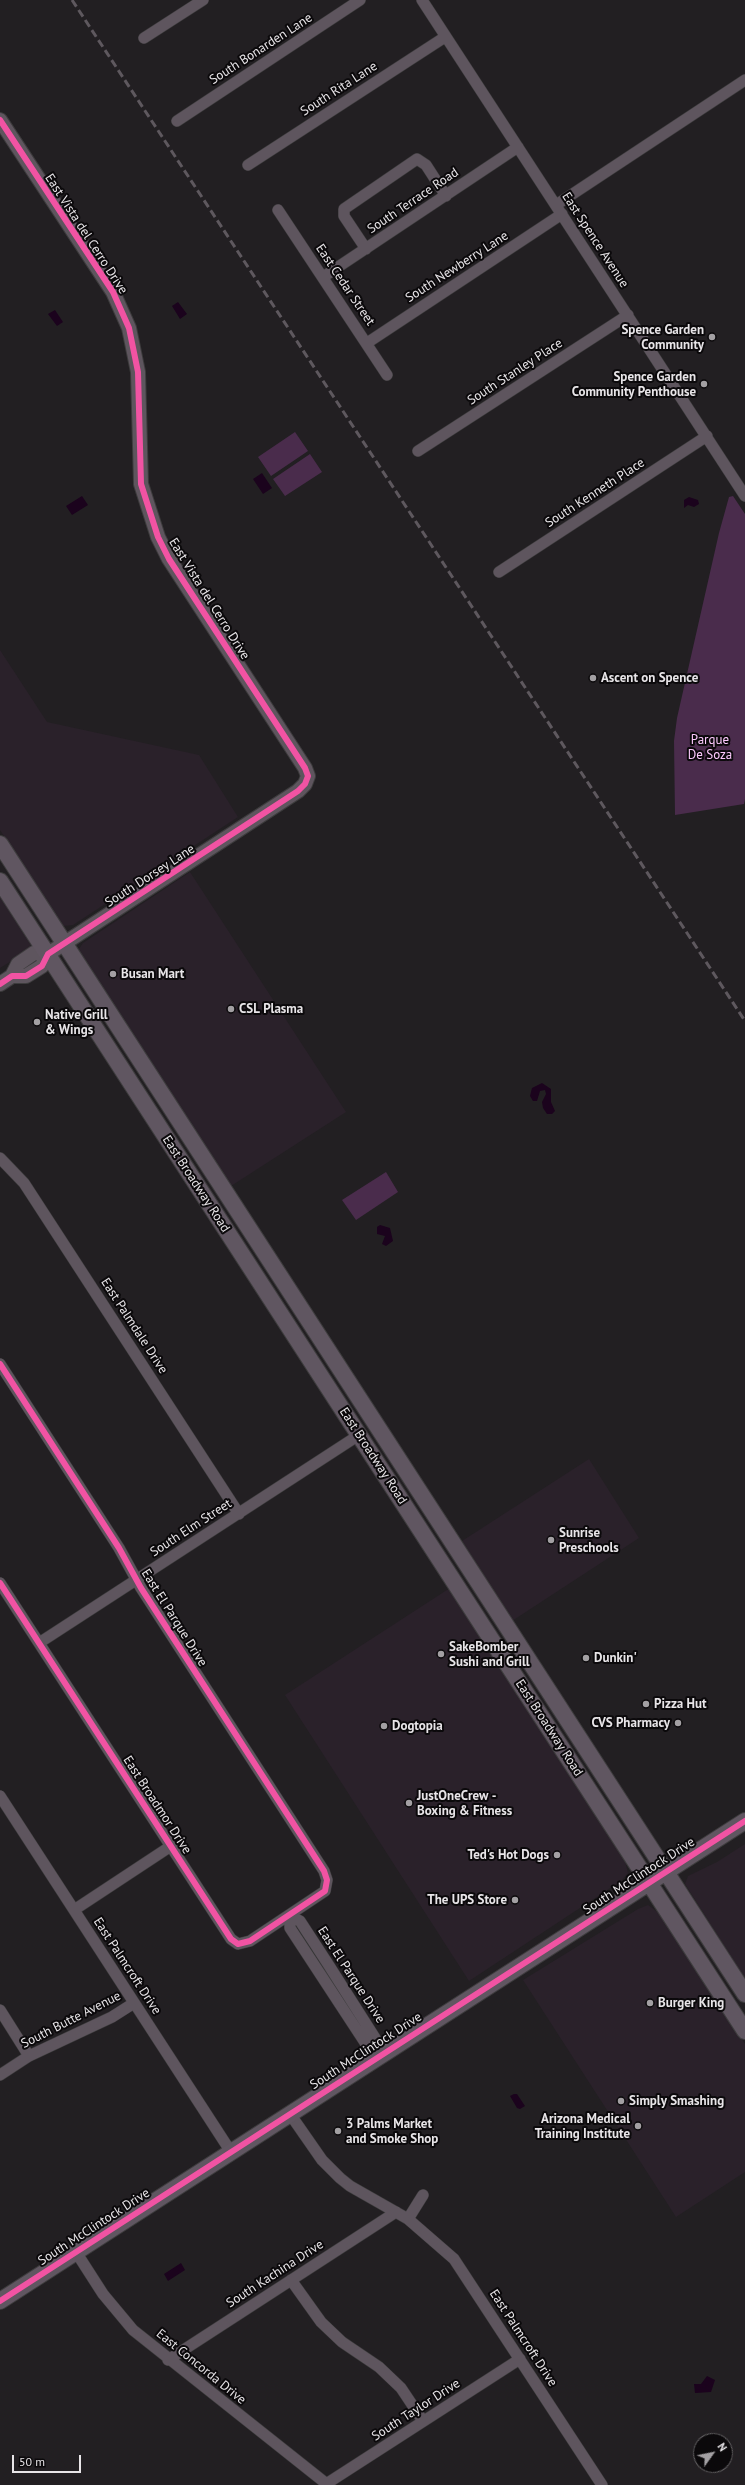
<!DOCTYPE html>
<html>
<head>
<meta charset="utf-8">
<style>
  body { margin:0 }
  #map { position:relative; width:745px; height:2485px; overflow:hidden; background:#221f22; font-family:"PT Sans",sans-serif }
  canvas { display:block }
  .north { position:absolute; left:693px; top:2433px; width:40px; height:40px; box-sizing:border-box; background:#0b090b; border:1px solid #636163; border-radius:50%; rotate:57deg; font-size:11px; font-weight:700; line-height:16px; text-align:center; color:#e8e5e8 }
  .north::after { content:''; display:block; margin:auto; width:14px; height:18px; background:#a3a0a3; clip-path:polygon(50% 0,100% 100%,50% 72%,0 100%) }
  .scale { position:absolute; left:12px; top:2455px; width:69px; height:18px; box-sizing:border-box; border:2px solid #e8e5e8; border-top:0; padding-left:5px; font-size:12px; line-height:14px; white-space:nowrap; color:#e8e5e8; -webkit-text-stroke:3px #0b090b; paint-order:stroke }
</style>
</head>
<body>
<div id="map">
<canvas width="745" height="2485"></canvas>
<div class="north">N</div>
<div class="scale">50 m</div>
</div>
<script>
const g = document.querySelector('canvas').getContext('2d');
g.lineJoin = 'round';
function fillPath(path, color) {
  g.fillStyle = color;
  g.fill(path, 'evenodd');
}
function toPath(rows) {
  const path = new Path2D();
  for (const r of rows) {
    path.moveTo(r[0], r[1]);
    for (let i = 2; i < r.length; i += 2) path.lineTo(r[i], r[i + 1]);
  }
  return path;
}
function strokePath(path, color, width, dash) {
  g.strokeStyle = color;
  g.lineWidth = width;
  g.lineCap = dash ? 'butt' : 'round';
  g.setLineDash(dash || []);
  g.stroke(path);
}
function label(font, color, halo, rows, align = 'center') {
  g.font = font + ' "PT Sans",sans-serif';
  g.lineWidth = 4;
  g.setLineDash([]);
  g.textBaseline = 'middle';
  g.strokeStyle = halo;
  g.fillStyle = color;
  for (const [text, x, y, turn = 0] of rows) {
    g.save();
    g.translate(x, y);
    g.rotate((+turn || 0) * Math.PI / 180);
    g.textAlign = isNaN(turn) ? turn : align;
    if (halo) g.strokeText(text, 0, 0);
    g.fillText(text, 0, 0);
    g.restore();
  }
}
fillPath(toPath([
  [0,650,47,722,199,755,238,817,73,925,63,926,0,830],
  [190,872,346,1112,231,1186,80,954,79,949,83,943],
  [0,893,31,944,29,950,0,968],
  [589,1459,639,1538,512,1621,462,1541],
  [450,1588,625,1861,628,1873,621,1881,469,1981,285,1695],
  [745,1844,745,1979,685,1884,688,1876,717,1862],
  [648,1905,659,1913,745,2044,745,2172,676,2217,523,1980,638,1909]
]), '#2a212a');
fillPath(toPath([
  [295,432,308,451,271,476,258,457],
  [310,454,322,472,285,496,273,479],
  [733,496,745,514,745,799,744,804,675,815,674,741,677,718,719,533,729,497],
  [386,1172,398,1192,356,1220,342,1200]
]), '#4a2c4c');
fillPath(toPath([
  [178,302,187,314,180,319,172,306],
  [55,310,63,322,57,326,48,314],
  [262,473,272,488,263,494,253,479],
  [82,496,88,505,72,515,66,506],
  [689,497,698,500,699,504,694,507,688,505,684,508,684,500],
  [542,1083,551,1089,551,1102,555,1111,552,1114,547,1114,543,1108,542,1102,546,1094,545,1090,540,1091,537,1101,533,1101,530,1096,532,1088],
  [380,1225,390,1228,393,1241,386,1246,382,1244,385,1236,377,1234,377,1227],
  [514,2094,517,2094,525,2106,520,2109,517,2108,510,2096],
  [181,2263,185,2270,168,2281,164,2274],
  [707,2376,715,2380,711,2392,695,2393,694,2384,701,2384]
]), '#1b031d');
const minor = toPath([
  [422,0,745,496],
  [144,38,203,0],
  [177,121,360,0],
  [248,165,445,37],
  [556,205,745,80],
  [278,210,387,375],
  [366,249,344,216,344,209,417,159,426,165,446,196],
  [323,277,518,147],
  [367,343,562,214],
  [418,451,628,315],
  [499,572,707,436],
  [0,1158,24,1183,239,1514],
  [0,1364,119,1548,141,1588,324,1871,327,1880,325,1891,250,1941,238,1944,231,1939,0,1583],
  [39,1643,359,1435],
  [0,1796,231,2152],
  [74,1910,171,1846],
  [290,1916,300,1921,328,1964,375,2038,380,2056,366,2044,290,1928,290,1916],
  [0,2010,29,2056],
  [0,2075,29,2056,112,2017,134,2003],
  [290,2114,322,2160,340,2178,350,2186,408,2219,454,2259,602,2485],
  [408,2219,423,2195],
  [76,2252,103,2294,133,2330,328,2485],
  [291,2280,321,2322,342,2342,379,2367,401,2388,423,2421],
  [168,2360,396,2212],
  [326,2484,520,2359]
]);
const tertiary = toPath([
  [0,120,113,292,129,328,138,372,141,484,158,537,169,559,305,768,308,776,305,784,298,791,48,954,42,966,26,976,12,976,0,984],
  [12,976,18,964,34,953,48,954]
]);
const secondary = toPath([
  [0,844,745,1994],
  [0,881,745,2031],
  [0,2301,745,1821]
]);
strokePath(minor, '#3d3c3d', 12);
strokePath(tertiary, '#3d3c3d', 16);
strokePath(secondary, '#3d3c3d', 18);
strokePath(minor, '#5e555e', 11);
strokePath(tertiary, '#5e555e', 14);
strokePath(secondary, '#605661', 16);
strokePath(toPath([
  [72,0,745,1021]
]), '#5e585e', 3, [8, 4]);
strokePath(toPath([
  [0,120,113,292,129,328,138,372,141,484,158,537,169,559,305,768,308,776,305,784,298,791,48,954,42,966,26,976,12,976,0,984],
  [0,1364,119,1548,141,1588,324,1871,327,1880,325,1891,250,1941,238,1944,231,1939,0,1583],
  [0,2301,745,1821]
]), '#f153a3', 6);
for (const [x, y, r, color] of [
  [712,337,4,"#a3a0a3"],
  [704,384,4,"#a3a0a3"],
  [593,678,4,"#a3a0a3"],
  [113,974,4,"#a3a0a3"],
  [231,1009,4,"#a3a0a3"],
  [37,1022,4,"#a3a0a3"],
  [551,1540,4,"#a3a0a3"],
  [441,1654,4,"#a3a0a3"],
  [586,1658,4,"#a3a0a3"],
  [646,1704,4,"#a3a0a3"],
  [678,1723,4,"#a3a0a3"],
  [384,1726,4,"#a3a0a3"],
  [409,1803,4,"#a3a0a3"],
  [557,1855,4,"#a3a0a3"],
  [515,1900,4,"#a3a0a3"],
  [650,2003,4,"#a3a0a3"],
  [621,2101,4,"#a3a0a3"],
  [638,2126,4,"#a3a0a3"],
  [338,2131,4,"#a3a0a3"]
]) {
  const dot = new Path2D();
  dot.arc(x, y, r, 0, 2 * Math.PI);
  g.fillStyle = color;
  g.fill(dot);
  strokePath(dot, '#0b090b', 1.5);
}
label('13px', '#e8e5e8', '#0b090b', [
  ["South Bonarden Lane",261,49,-33],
  ["South Rita Lane",339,89,-33],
  ["South Terrace Road",413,201,-34],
  ["East Vista del Cerro Drive",86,234,57],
  ["East Spence Avenue",595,240,57],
  ["South Newberry Lane",457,267,-33],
  ["East Cedar Street",345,285,56],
  ["South Stanley Place",515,372,-33],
  ["South Kenneth Place",595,493,-33],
  ["East Vista del Cerro Drive",209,599,58],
  ["South Dorsey Lane",150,876,-33],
  ["East Broadway Road",196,1184,57],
  ["East Palmdale Drive",134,1326,57],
  ["East Broadway Road",373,1456,57],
  ["South Elm Street",191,1528,-33],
  ["East El Parque Drive",174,1618,58],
  ["East Broadway Road",549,1728,57],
  ["East Broadmor Drive",157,1805,57],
  ["South McClintock Drive",639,1876,-33],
  ["East Palmcroft Drive",127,1966,57],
  ["East El Parque Drive",351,1975,57],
  ["South Butte Avenue",71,2020,-27],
  ["South McClintock Drive",366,2051,-33],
  ["South McClintock Drive",94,2227,-33],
  ["South Kachina Drive",275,2274,-33],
  ["East Palmcroft Drive",523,2338,57],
  ["East Concorda Drive",201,2367,39],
  ["South Taylor Drive",416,2410,-33]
]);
label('bold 13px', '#e8e5e8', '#0b090b', [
  ["Spence Garden",704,330,"right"],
  ["Community",704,345,"right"],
  ["Spence Garden",696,377,"right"],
  ["Community Penthouse",696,392,"right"],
  ["Ascent on Spence",601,678],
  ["Busan Mart",121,974],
  ["CSL Plasma",239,1009],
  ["Native Grill",45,1015],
  ["& Wings",45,1030],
  ["Sunrise",559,1533],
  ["Preschools",559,1548],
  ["SakeBomber",449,1647],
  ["Sushi and Grill",449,1662],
  ["Dunkin'",594,1658],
  ["Pizza Hut",654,1704],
  ["CVS Pharmacy",670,1723,"right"],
  ["Dogtopia",392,1726],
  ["JustOneCrew -",417,1796],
  ["Boxing & Fitness",417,1811],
  ["Ted's Hot Dogs",549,1855,"right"],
  ["The UPS Store",507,1900,"right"],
  ["Burger King",658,2003],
  ["Simply Smashing",629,2101],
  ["Arizona Medical",630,2119,"right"],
  ["Training Institute",630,2134,"right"],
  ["3 Palms Market",346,2124],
  ["and Smoke Shop",346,2139]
], 'left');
label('13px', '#fcc9fd', '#0b090b', [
  ["Parque",710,740],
  ["De Soza",710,755]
]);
</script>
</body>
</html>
